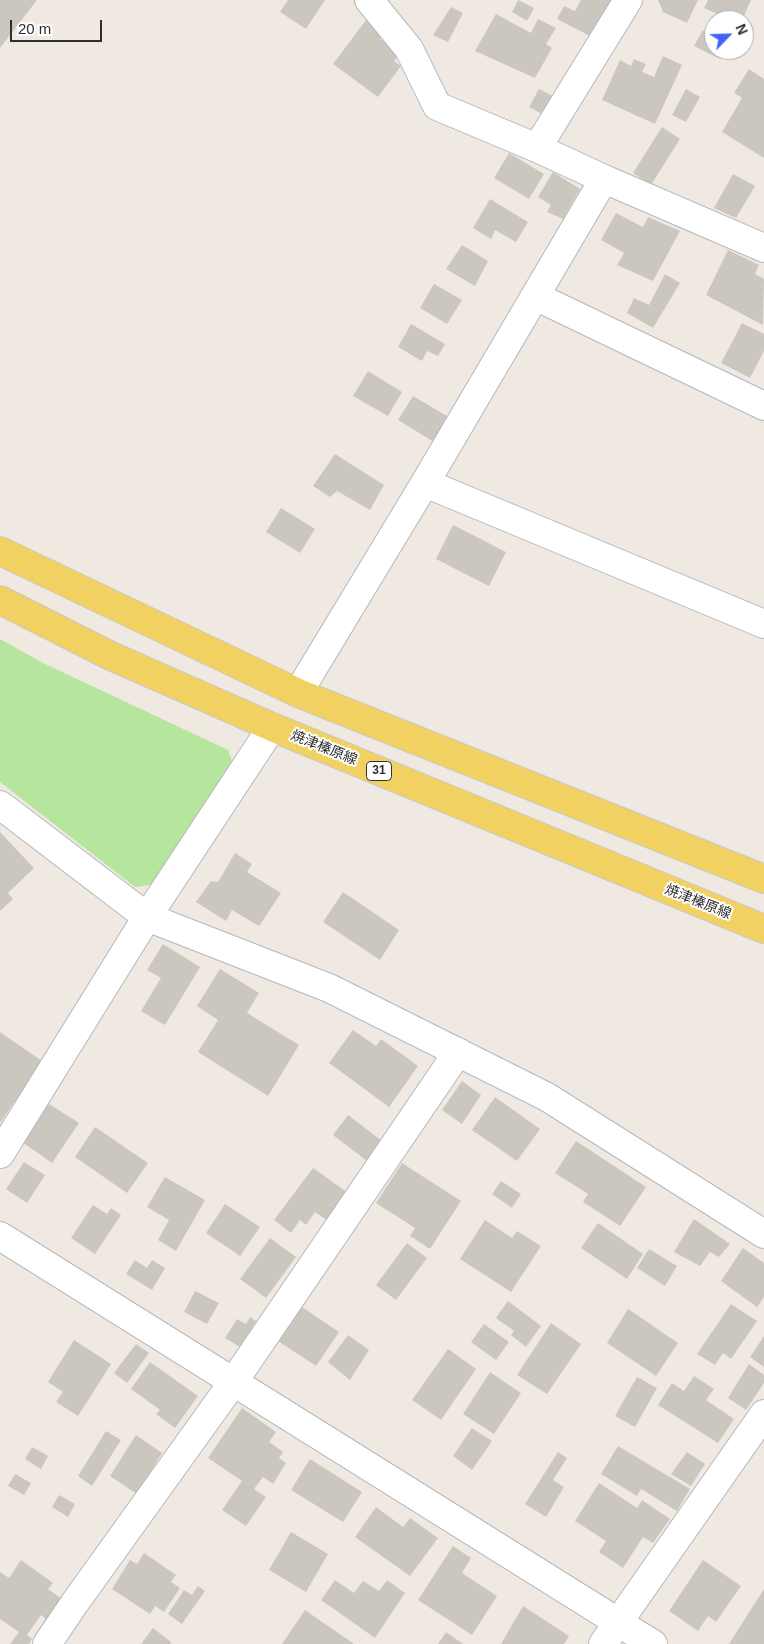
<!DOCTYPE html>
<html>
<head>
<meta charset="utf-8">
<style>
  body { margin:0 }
  #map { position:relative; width:764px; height:1644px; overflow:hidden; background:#efe9e1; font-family:Helvetica,sans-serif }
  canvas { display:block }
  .north { position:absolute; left:704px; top:10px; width:50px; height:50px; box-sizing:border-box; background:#fff; border:1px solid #ababab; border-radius:50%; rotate:66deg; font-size:14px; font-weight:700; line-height:20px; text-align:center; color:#2e2e2e }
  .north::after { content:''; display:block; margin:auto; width:18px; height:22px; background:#4264fb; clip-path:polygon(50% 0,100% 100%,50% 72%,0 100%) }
  .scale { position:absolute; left:10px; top:20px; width:92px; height:22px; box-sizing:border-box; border:2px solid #2e2e2e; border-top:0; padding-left:6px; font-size:15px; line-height:18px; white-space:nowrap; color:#2e2e2e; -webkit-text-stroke:4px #fff; paint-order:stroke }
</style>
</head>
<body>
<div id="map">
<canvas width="764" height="1644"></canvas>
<div class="north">N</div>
<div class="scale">20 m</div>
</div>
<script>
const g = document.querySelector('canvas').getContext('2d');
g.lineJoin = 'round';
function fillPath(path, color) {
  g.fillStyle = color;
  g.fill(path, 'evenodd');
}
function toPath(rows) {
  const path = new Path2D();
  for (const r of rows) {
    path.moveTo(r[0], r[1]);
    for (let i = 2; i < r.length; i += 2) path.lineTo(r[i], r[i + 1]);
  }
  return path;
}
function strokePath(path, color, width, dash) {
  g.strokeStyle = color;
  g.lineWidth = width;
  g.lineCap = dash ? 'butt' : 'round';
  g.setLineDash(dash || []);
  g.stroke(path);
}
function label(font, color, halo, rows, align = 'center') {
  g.font = font + ' Helvetica,"Noto Sans JP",sans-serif';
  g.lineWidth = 4;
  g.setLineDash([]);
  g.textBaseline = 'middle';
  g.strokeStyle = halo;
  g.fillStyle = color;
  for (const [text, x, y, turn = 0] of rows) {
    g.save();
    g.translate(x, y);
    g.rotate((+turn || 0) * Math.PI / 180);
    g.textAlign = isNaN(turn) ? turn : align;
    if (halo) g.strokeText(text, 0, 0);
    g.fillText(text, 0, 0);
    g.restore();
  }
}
fillPath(toPath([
  [0,639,43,663,228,750,234,766,151,885,135,887,0,782]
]), '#b6e59e');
fillPath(toPath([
  [0,0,37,0,0,48],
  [288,0,325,0,306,29,280,12],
  [518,0,534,8,527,21,512,12],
  [581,0,616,0,596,39,557,19,564,6,575,11],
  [658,0,698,0,687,23,663,12],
  [708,0,751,0,742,20,731,20,704,8],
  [451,7,463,13,448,42,433,35],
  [496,14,531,33,538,19,556,28,546,44,552,48,535,78,475,51],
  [366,20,384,33,380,39,400,53,394,61,401,66,378,97,333,64],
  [703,30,714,36,714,50,724,50,720,59,694,46],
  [663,56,682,65,655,124,602,100,620,60,631,66,634,59,646,64,642,72,654,77],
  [749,69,764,79,764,158,722,132,742,98,734,93],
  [539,89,557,98,546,116,529,107],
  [686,89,700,97,686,122,672,115],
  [662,127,680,139,651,185,633,173],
  [509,153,544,174,529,199,494,178],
  [553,172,580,189,563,219,547,212,551,205,538,197],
  [733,174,755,186,736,218,714,208],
  [490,199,528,222,516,242,495,230,491,239,473,228],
  [616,213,643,227,648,217,680,231,653,281,617,265,624,253,601,240],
  [462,245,488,261,475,286,446,269],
  [728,250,759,265,755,274,764,279,763,325,706,295],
  [665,274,680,283,653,328,627,313,634,298,649,305],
  [434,284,462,300,447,324,420,308],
  [742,323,764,334,764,351,750,378,721,363],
  [411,324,445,344,438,356,427,351,422,361,398,347],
  [368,371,402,392,388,416,353,396],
  [413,396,447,416,434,442,398,420],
  [335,454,384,485,370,510,337,491,330,497,313,486],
  [281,508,315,529,300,553,266,532],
  [453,525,506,552,489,586,436,559],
  [0,832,34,868,8,893,13,899,0,911],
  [235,853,252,864,247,872,281,893,259,926,232,910,226,921,196,902,211,881,218,882],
  [343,892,399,930,380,960,323,922],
  [163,944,200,967,165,1025,141,1011,161,978,147,970],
  [220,969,259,993,247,1013,299,1045,268,1096,198,1052,218,1020,197,1006],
  [353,1030,376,1046,381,1039,418,1066,389,1107,329,1063],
  [0,1032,42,1061,0,1123],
  [462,1081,481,1095,462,1124,442,1110],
  [495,1097,540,1129,517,1161,472,1130],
  [49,1104,79,1123,52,1163,22,1142],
  [348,1115,382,1141,367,1161,333,1135],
  [95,1127,148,1163,127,1193,75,1157],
  [576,1141,646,1187,620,1226,583,1202,588,1194,555,1173],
  [24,1162,45,1175,27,1203,6,1189],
  [402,1163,461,1201,430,1249,410,1236,415,1228,376,1203],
  [313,1168,348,1193,328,1221,315,1212,306,1225,300,1220,291,1233,274,1220],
  [165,1177,205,1200,176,1251,158,1240,169,1220,147,1207],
  [501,1181,521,1194,512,1208,492,1194],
  [225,1204,260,1227,240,1256,206,1233],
  [93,1205,107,1214,111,1208,121,1215,95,1254,71,1238],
  [694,1219,730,1244,719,1257,710,1252,700,1266,674,1252],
  [485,1220,512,1238,517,1231,541,1246,511,1292,460,1259],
  [598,1223,643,1254,627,1279,581,1248],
  [270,1238,296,1257,266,1298,240,1279],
  [407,1243,427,1258,396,1300,376,1285],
  [743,1248,764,1263,764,1297,757,1307,721,1281],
  [649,1249,677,1266,665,1286,637,1268],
  [135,1260,147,1268,152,1260,165,1268,152,1290,126,1274],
  [195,1291,219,1303,207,1324,184,1312],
  [508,1301,541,1326,526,1347,511,1335,514,1331,496,1318],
  [731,1304,757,1321,731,1359,723,1353,715,1365,697,1354],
  [299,1305,339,1332,316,1366,278,1341],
  [628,1309,678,1343,656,1376,607,1343],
  [250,1317,256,1321,240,1347,225,1338,237,1319,246,1324],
  [551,1323,581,1344,547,1394,517,1375],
  [484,1324,509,1342,496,1360,471,1342],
  [348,1335,369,1350,350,1380,328,1362],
  [764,1336,764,1367,750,1357],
  [74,1340,111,1364,78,1416,56,1402,63,1392,48,1382],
  [136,1344,149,1353,127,1383,114,1373],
  [448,1349,476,1369,441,1420,412,1400],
  [150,1362,198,1396,175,1428,156,1414,160,1410,131,1389],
  [749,1364,764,1375,764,1383,746,1410,728,1398],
  [490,1372,521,1393,494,1434,463,1414],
  [694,1376,714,1389,706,1400,734,1419,718,1443,658,1405,672,1383,684,1391],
  [637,1377,657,1388,635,1427,615,1416],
  [242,1408,276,1432,269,1442,283,1452,279,1458,286,1463,273,1484,263,1477,254,1489,266,1497,246,1526,222,1510,242,1481,208,1458],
  [472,1428,492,1441,472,1470,453,1456],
  [106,1431,121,1440,92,1486,78,1476],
  [136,1435,162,1453,137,1494,110,1476],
  [618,1446,690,1489,677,1511,641,1489,637,1496,601,1474],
  [32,1447,48,1456,41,1469,25,1459],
  [558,1452,567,1458,553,1480,564,1487,546,1517,525,1504],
  [687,1452,705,1464,691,1486,671,1474],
  [310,1459,362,1492,343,1522,291,1490],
  [15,1474,31,1483,24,1495,8,1486],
  [599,1483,637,1508,642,1500,670,1519,653,1543,643,1537,623,1568,599,1552,606,1541,575,1521],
  [59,1495,75,1504,68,1517,52,1507],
  [376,1507,403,1527,410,1518,438,1538,410,1576,355,1537],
  [291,1532,328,1554,306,1592,269,1570],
  [453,1546,471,1558,462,1573,497,1596,472,1635,418,1600],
  [144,1553,176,1575,171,1582,180,1588,164,1612,155,1606,150,1614,112,1589,130,1560,137,1564],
  [21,1560,53,1583,48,1589,62,1599,47,1620,41,1615,27,1635,32,1639,29,1644,10,1644,19,1632,0,1619,0,1572,9,1578],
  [703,1560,741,1586,716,1622,708,1616,698,1631,669,1611],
  [335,1580,354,1593,363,1581,379,1591,387,1580,405,1593,375,1638,321,1600],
  [198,1586,205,1591,182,1624,168,1614,184,1590,192,1595],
  [764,1589,764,1644,729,1644],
  [523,1606,569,1636,564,1644,501,1644],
  [305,1610,354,1644,282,1644],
  [153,1628,171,1642,170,1644,141,1644],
  [446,1632,463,1644,438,1644]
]), '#cbc7bf');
const minor = toPath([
  [369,0,409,49,437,106,537,148,604,179,764,248],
  [537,148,628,0],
  [535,296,764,406],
  [425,483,764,624],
  [298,693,425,483,604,179],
  [272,727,147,917,329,988,547,1097,764,1234],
  [0,805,147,917,0,1154],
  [0,1236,653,1644],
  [47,1644,74,1604,234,1381,458,1052],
  [603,1644,764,1414]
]);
const major = toPath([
  [0,551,298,693,764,879],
  [0,600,111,656,272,727,764,929]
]);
strokePath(minor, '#b4b7c1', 30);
strokePath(major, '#c9c9c9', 30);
strokePath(minor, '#fff', 28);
strokePath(major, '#f2d163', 28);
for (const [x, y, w] of [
  [379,771,25]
]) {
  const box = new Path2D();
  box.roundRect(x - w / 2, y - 9.5, w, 19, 4);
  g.fillStyle = '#fff';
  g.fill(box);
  strokePath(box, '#2e2e2e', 1);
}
label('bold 12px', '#2e2e2e', null, [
  ["31",379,771]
]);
label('14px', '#2e2e2e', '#fff', [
  ["焼津榛原線",324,748,22],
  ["焼津榛原線",698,902,22]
]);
</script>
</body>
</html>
